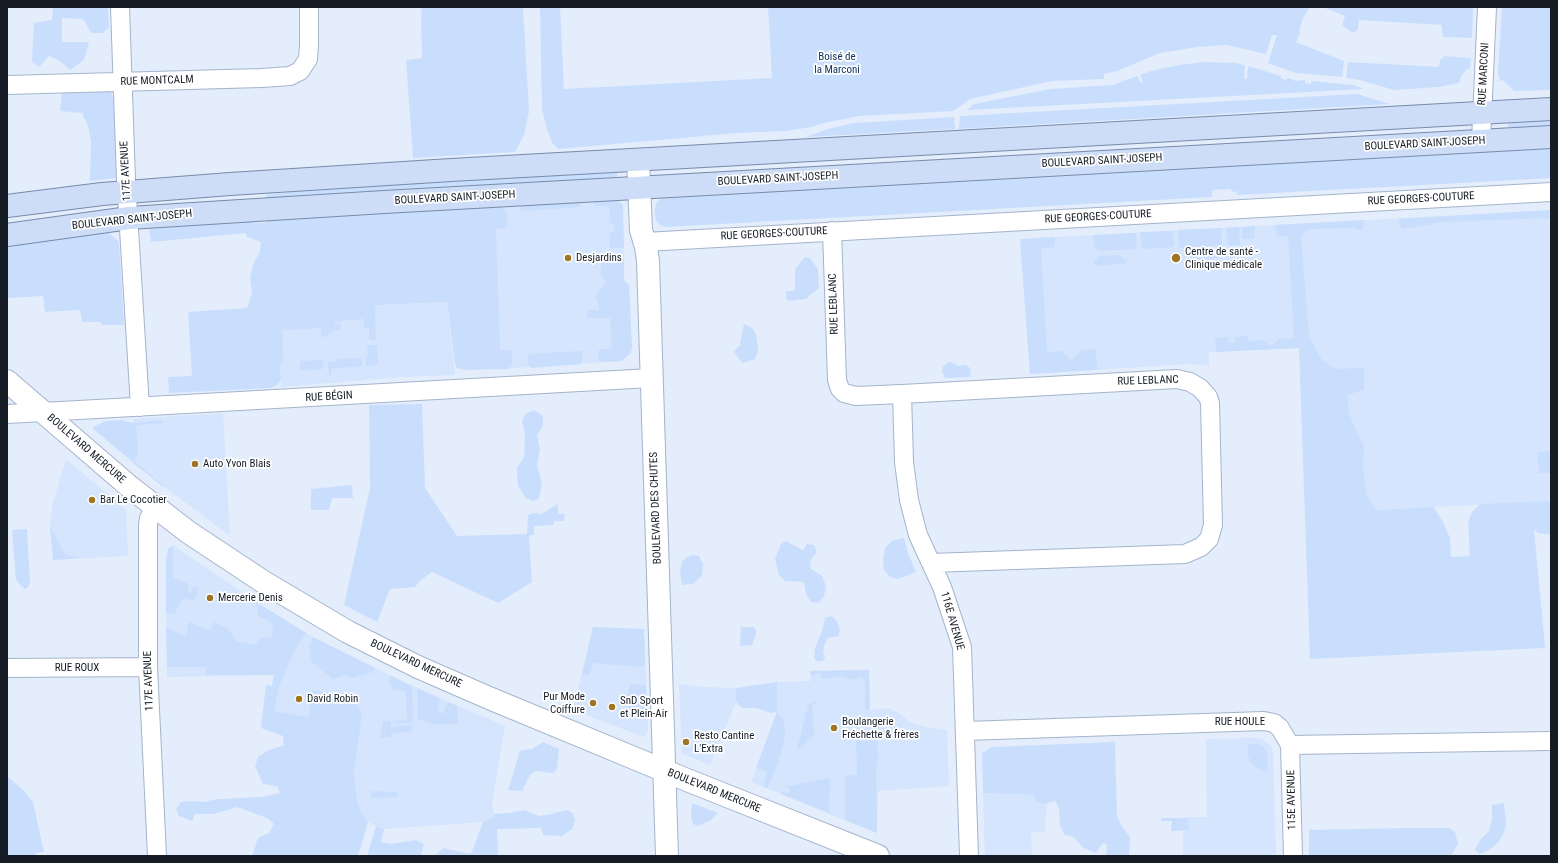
<!DOCTYPE html>
<html>
<head>
<meta charset="utf-8">
<style>
  body { margin:0 }
  #map { position:relative; width:1558px; height:863px; overflow:hidden; background:#e3edfc; font-family:"Roboto Condensed",sans-serif }
  canvas { display:block }
  .frame { position:absolute; inset:0; border:8px solid #161c25; pointer-events:none }
</style>
</head>
<body>
<div id="map">
<canvas width="1558" height="863"></canvas>
<div class="frame"></div>
</div>
<script>
const g = document.querySelector('canvas').getContext('2d');
g.lineJoin = 'round';
function fillPath(path, color) {
  g.fillStyle = color;
  g.fill(path, 'evenodd');
}
function toPath(rows) {
  const path = new Path2D();
  for (const r of rows) {
    path.moveTo(r[0], r[1]);
    for (let i = 2; i < r.length; i += 2) path.lineTo(r[i], r[i + 1]);
  }
  return path;
}
function strokePath(path, color, width, dash) {
  g.strokeStyle = color;
  g.lineWidth = width;
  g.lineCap = dash ? 'butt' : 'round';
  g.setLineDash(dash || []);
  g.stroke(path);
}
function label(font, color, halo, rows, align = 'center') {
  g.font = font + ' "Roboto Condensed",sans-serif';
  g.lineWidth = 3.5;
  g.setLineDash([]);
  g.textBaseline = 'middle';
  g.strokeStyle = halo;
  g.fillStyle = color;
  for (const [text, x, y, turn = 0] of rows) {
    g.save();
    g.translate(x, y);
    g.rotate((+turn || 0) * Math.PI / 180);
    g.textAlign = isNaN(turn) ? turn : align;
    if (halo) g.strokeText(text, 0, 0);
    g.fillText(text, 0, 0);
    g.restore();
  }
}
fillPath(toPath([
  [617,198,618,202,621,203,623,206,624,280,629,285,632,348,630,354,621,361,500,369,495,205],
  [1551,210,1551,501,1377,510,1366,494,1299,348,1209,352,1209,366,1189,364,1030,374,1020,239],
  [447,302,455,375,401,377,281,387,280,367,283,359,281,324,299,325,375,318,374,306],
  [223,413,230,536,131,462,135,453,133,419],
  [66,459,126,510,128,556,53,560,50,526,53,503],
  [173,545,256,602,313,637,406,683,505,726,492,804,495,818,483,822,384,829,376,826,368,822,361,813,357,799,354,774,362,716,311,705,308,717,267,715,274,675,167,677,166,560,168,549],
  [593,627,644,629,648,730,644,737,573,710],
  [869,670,870,710,889,708,899,713,910,722,926,727,947,730,949,786,878,791,877,833,751,782,777,712,777,682,811,681,810,671],
  [679,684,701,687,736,688,736,702,710,765,682,754],
  [1253,738,1261,738,1267,743,1272,747,1273,753,1276,856,1183,856,1183,817,1207,817,1206,739],
  [983,793,1047,796,1045,832,1031,832,1032,856,985,856]
]), '#d4e5fd');
fillPath(toPath([
  [53,7,108,7,109,28,102,33,91,33,83,19,62,18,62,42,89,42,84,60,70,70,60,61,49,56,39,67,32,62,34,23,52,20],
  [422,7,523,7,529,111,524,135,515,152,413,158,406,60,422,58,421,17],
  [540,7,560,7,564,89,772,78,768,7,1310,7,1303,18,1299,30,1300,33,1296,42,1344,61,1342,77,1296,73,1268,63,1277,35,1272,35,1266,54,1227,45,1197,47,1160,53,1117,71,1104,74,1104,79,1052,81,983,96,970,99,953,111,859,116,824,123,811,127,786,131,737,133,558,149,553,144,547,129,542,109],
  [1323,7,1473,7,1472,38,1444,37,1442,33,1442,25,1359,20,1358,29,1355,32,1352,32,1342,26,1345,16],
  [1502,7,1551,7,1551,90,1514,91,1503,80,1500,81,1498,73],
  [1445,56,1471,58,1470,69,1467,69,1462,75,1459,83,1438,87,1394,90,1360,80,1346,78,1348,62,1439,67,1440,60],
  [1204,62,1237,63,1245,66,1244,79,1247,79,1248,66,1281,76,1281,78,1286,80,1288,78,1296,81,1305,80,1305,83,1311,84,1311,81,1353,85,1364,89,967,110,974,104,1051,89,1113,85,1137,76,1141,83,1143,82,1140,75,1151,71,1179,65],
  [105,89,111,92,115,104,117,178,90,181,91,142,88,125,82,113,60,111,62,91],
  [1357,94,1390,104,959,129,960,116],
  [954,117,955,129,805,137,828,129,854,123],
  [1551,119,1551,128,1509,128,1508,126,1509,121],
  [1551,147,1551,178,1237,195,1236,191,1232,192,1231,189,1212,190,1212,197,665,227,660,225,657,222,655,216,655,208,657,202,665,196],
  [617,170,617,180,267,199,266,195,328,187],
  [617,198,618,202,621,203,623,206,624,248,610,248,610,234,615,230,614,225,610,222,609,206,596,206,594,204,594,199],
  [580,200,581,207,521,211,520,209,520,204],
  [499,205,507,214,507,226,506,228,496,229,500,350,509,350,512,352,512,365,508,369,465,370,457,368,455,364,447,302,381,305,375,306,376,340,369,340,369,328,364,328,364,319,334,322,334,324,341,324,341,330,332,330,332,332,328,333,328,336,321,337,321,328,282,330,283,359,280,367,281,380,277,385,271,388,169,393,168,377,192,376,188,312,247,308,252,293,250,277,253,265,260,251,261,242,247,237,246,233,151,242,149,227,252,219,253,223,265,223,265,218],
  [1551,210,1551,219,1546,218,1444,222,1403,229,1400,226,1399,219],
  [1364,220,1363,231,1354,228,1312,229,1305,231,1301,236,1309,337,1322,360,1335,369,1364,368,1364,390,1347,395,1349,414,1364,447,1363,467,1366,494,1377,510,1433,507,1442,520,1450,538,1451,557,1470,556,1468,522,1472,512,1480,504,1551,501,1551,535,1538,533,1534,529,1545,648,1310,659,1299,348,1216,352,1215,338,1228,337,1229,343,1235,342,1235,337,1248,336,1249,341,1263,340,1271,346,1279,339,1294,338,1288,236,1277,237,1275,225],
  [1255,226,1254,239,1242,239,1242,227],
  [1239,227,1240,245,1228,245,1226,228],
  [1221,228,1222,245,1179,248,1178,230],
  [1173,231,1174,247,1142,249,1140,232],
  [104,232,110,234,118,241,119,244,124,325,101,325,101,322,82,322,80,310,45,312,43,296,7,298,7,244],
  [1136,233,1137,249,1099,251,1094,246,1093,235],
  [1055,237,1054,247,1041,249,1047,352,1061,351,1071,360,1082,350,1096,349,1097,370,1030,374,1020,239],
  [1196,251,1216,251,1219,258,1189,260],
  [1120,255,1128,263,1096,266,1094,262,1099,256],
  [624,256,624,280,629,285,632,348,630,354,621,361,599,362,598,352,600,349,612,349,610,318,587,318,587,310,599,310,598,300,595,299,596,294,607,282,601,277,601,257],
  [805,257,810,258,818,269,819,288,806,299,789,301,786,298,786,291,795,291,795,269],
  [744,324,752,328,756,334,758,351,755,359,743,363,738,358,734,351,740,345],
  [367,345,377,345,378,365,366,366,366,357,368,357],
  [581,351,582,353,582,364,531,368,528,364,528,356,530,354],
  [361,358,362,366,331,369,331,376,329,376,328,362,337,362,337,359],
  [323,360,323,369,299,371,301,361],
  [949,362,954,363,958,366,966,365,970,368,971,377,945,378,942,372,943,366],
  [422,404,425,488,457,536,527,534,528,515,533,513,541,514,558,504,558,514,565,514,564,521,554,521,554,525,534,526,534,535,529,535,532,582,498,603,432,572,422,579,415,587,390,589,377,622,344,605,370,488,369,405],
  [534,410,543,416,543,426,537,435,540,449,537,465,542,484,539,499,533,501,526,498,518,486,517,468,524,457,525,434,522,421,525,414],
  [121,420,133,423,162,420,163,423,136,425,138,452,134,461,164,486,163,487,92,428,105,421],
  [1551,451,1551,473,1539,473,1537,452],
  [352,485,353,498,332,498,329,510,311,510,311,489],
  [50,526,62,550,68,555,81,558,53,560],
  [27,529,30,582,28,587,25,589,21,586,16,579,12,530],
  [904,538,908,553,916,572,898,579,890,577,884,570,883,559,885,548,892,541,898,539],
  [786,541,803,550,807,544,814,545,817,552,810,561,811,569,822,576,826,586,824,596,819,603,811,602,806,594,804,582,785,581,779,575,775,559,781,544],
  [173,545,173,578,189,584,187,591,191,592,194,586,199,588,194,601,183,598,174,614,166,613,166,560,168,549],
  [693,555,699,556,703,564,702,575,693,584,682,585,680,570,682,562,687,557],
  [256,602,306,633,294,651,279,687,274,711,308,717,313,690,329,693,358,706,362,716,354,774,357,799,361,813,368,822,358,856,252,856,258,838,269,833,274,824,267,818,237,807,214,814,195,814,192,821,179,816,176,809,181,802,191,801,203,802,219,799,262,797,280,793,277,786,263,784,255,766,258,757,269,750,284,745,283,736,261,728,266,685,272,686,274,675,207,675,206,667,167,667,166,627,185,636,188,631,187,626,190,622,210,631,214,622,228,629,236,641,255,645,260,638,272,637,273,624,258,615],
  [831,616,837,621,840,630,838,636,828,638,824,645,823,653,825,656,824,660,818,662,814,658,815,648,823,628,825,618],
  [593,627,644,629,645,664,641,667,593,663,589,675,582,675],
  [741,627,754,627,756,631,755,637,752,645,740,646],
  [313,637,375,668,373,672,351,678,345,675,333,679,311,661,309,645],
  [869,670,870,710,865,709,865,681,862,678,858,677,854,680,840,676,825,679,821,678,821,675,818,673,811,676,810,671],
  [391,676,412,686,413,719,411,720,411,723,394,723,394,721,407,720,406,691,393,690,389,683],
  [777,682,777,712,784,721,785,731,783,745,776,769,767,788,763,787,767,773,765,771,756,768,777,712,771,713,756,708,742,708,736,702,736,688],
  [630,684,646,685,647,712,640,715,631,714,623,716],
  [417,688,440,699,437,710,443,714,448,702,457,706,458,724,430,724,430,722,424,722,423,720,418,719],
  [816,701,816,703,812,704,814,735,799,749,797,749,808,707,811,702],
  [383,721,391,721,391,727,412,725,412,732,391,733,391,737,380,738],
  [877,732,878,766,876,766,877,833,845,820,845,776,857,775,856,733],
  [543,742,559,749,557,769,553,773,535,771,530,775,522,791,508,790,520,751,532,749],
  [1115,742,1117,817,1121,825,1130,837,1129,856,1106,856,1107,844,1103,843,1096,853,1083,848,1074,837,1065,835,1060,826,1059,808,1055,801,1044,804,1036,801,1034,795,983,793,982,753,992,747],
  [1248,744,1258,744,1264,747,1268,756,1267,772,1261,770,1252,765,1248,756],
  [7,776,23,790,33,802,44,852,36,853,37,856,7,856],
  [829,778,830,780,829,813,781,794,783,790,786,794,789,793,790,791,789,788,785,787],
  [371,791,397,792,397,797,371,798],
  [692,803,718,813,711,820,698,826,693,824,691,817],
  [1504,803,1506,824,1504,832,1499,842,1489,850,1480,854,1475,850,1480,840,1489,831,1492,819,1492,805],
  [524,810,539,816,552,814,566,810,572,812,575,821,572,829,562,836,543,835,541,828,497,829,498,856,435,856,443,848,471,854,483,822,494,818,494,814,509,813],
  [1162,818,1188,818,1189,830,1171,831,1172,821,1161,821],
  [376,826,384,829,381,842,391,844,416,840,424,844,421,855,422,856,367,856],
  [1408,828,1449,828,1455,832,1458,844,1451,856,1309,856,1309,830]
]), '#c9defd');
const street = toPath([
  [120,7,126,180,140,407],
  [7,85,262,78,290,76,300,71,308,59,309,45,309,7],
  [1481,141,1487,7],
  [832,231,837,380,840,389,844,393,856,396,902,394,1177,379,1190,382,1200,388,1208,397,1210,403,1213,525,1209,539,1201,547,1185,554,931,563],
  [645,242,1551,192],
  [902,394,904,462,909,500,918,535,942,587,962,647,969,856],
  [7,414,651,378],
  [155,507,149,518,148,525,148,667,157,856],
  [7,668,148,667],
  [965,731,1264,721,1274,723,1280,728,1290,745,1293,856],
  [1290,745,1551,741]
]);
const secondary = toPath([
  [638,160,641,230,646,247,648,261,667,856],
  [7,381,130,487,188,532,262,581,348,632,418,667,489,698,687,780,878,856]
]);
const primary = toPath([
  [7,206,102,194,230,184,451,170,1551,109],
  [7,235,129,218,384,202,1551,137]
]);
strokePath(street, '#a4b4cc', 20);
strokePath(secondary, '#a4b4cc', 24);
strokePath(primary, '#778baa', 24);
strokePath(street, '#fff', 18);
strokePath(secondary, '#fff', 22);
strokePath(primary, '#cdddf7', 22);
for (const [x, y, r, color] of [
  [568,258,4,"#a07425"],
  [1176,258,5,"#a07425"],
  [195,464,4,"#a07425"],
  [92,500,4,"#a07425"],
  [210,598,4,"#a07425"],
  [299,699,4,"#a07425"],
  [593,703,4,"#a07425"],
  [612,707,4,"#a07425"],
  [834,728,4,"#a07425"],
  [686,742,4,"#a07425"]
]) {
  const dot = new Path2D();
  dot.arc(x, y, r, 0, 2 * Math.PI);
  g.fillStyle = color;
  g.fill(dot);
  strokePath(dot, '#fff', 1.5);
}
label('11px', '#143565', '#fff', [
  ["Boisé de",837,57],
  ["la Marconi",837,70]
]);
label('11px', '#161c25', '#fff', [
  ["RUE MARCONI",1484,74,-87],
  ["RUE MONTCALM",157,81,-2],
  ["BOULEVARD SAINT-JOSEPH",1425,144,-3],
  ["BOULEVARD SAINT-JOSEPH",1102,161,-3],
  ["117E AVENUE",126,171,-93],
  ["BOULEVARD SAINT-JOSEPH",778,179,-3],
  ["BOULEVARD SAINT-JOSEPH",455,198,-3],
  ["RUE GEORGES-COUTURE",1421,199,-3],
  ["RUE GEORGES-COUTURE",1098,217,-3],
  ["BOULEVARD SAINT-JOSEPH",132,220,-6],
  ["RUE GEORGES-COUTURE",774,234,-3],
  ["RUE LEBLANC",834,304,-92],
  ["RUE LEBLANC",1148,381,-2],
  ["RUE BÉGIN",329,397,-3],
  ["BOULEVARD MERCURE",86,449,41],
  ["BOULEVARD DES CHUTES",656,508,-92],
  ["116E AVENUE",952,621,74],
  ["BOULEVARD MERCURE",416,664,25],
  ["RUE ROUX",77,668],
  ["117E AVENUE",149,681,-92],
  ["RUE HOULE",1240,722],
  ["BOULEVARD MERCURE",714,791,22],
  ["115E AVENUE",1292,800,-91]
]);
label('11px', '#161c25', '#fff', [
  ["Centre de santé -",1185,252],
  ["Clinique médicale",1185,265],
  ["Desjardins",576,258],
  ["Auto Yvon Blais",203,464],
  ["Bar Le Cocotier",100,500],
  ["Mercerie Denis",218,598],
  ["Pur Mode",585,697,"right"],
  ["Coiffure",585,710,"right"],
  ["David Robin",307,699],
  ["SnD Sport",620,701],
  ["et Plein-Air",620,714],
  ["Boulangerie",842,722],
  ["Fréchette & frères",842,735],
  ["Resto Cantine",694,736],
  ["L'Extra",694,749]
], 'left');
</script>
</body>
</html>
